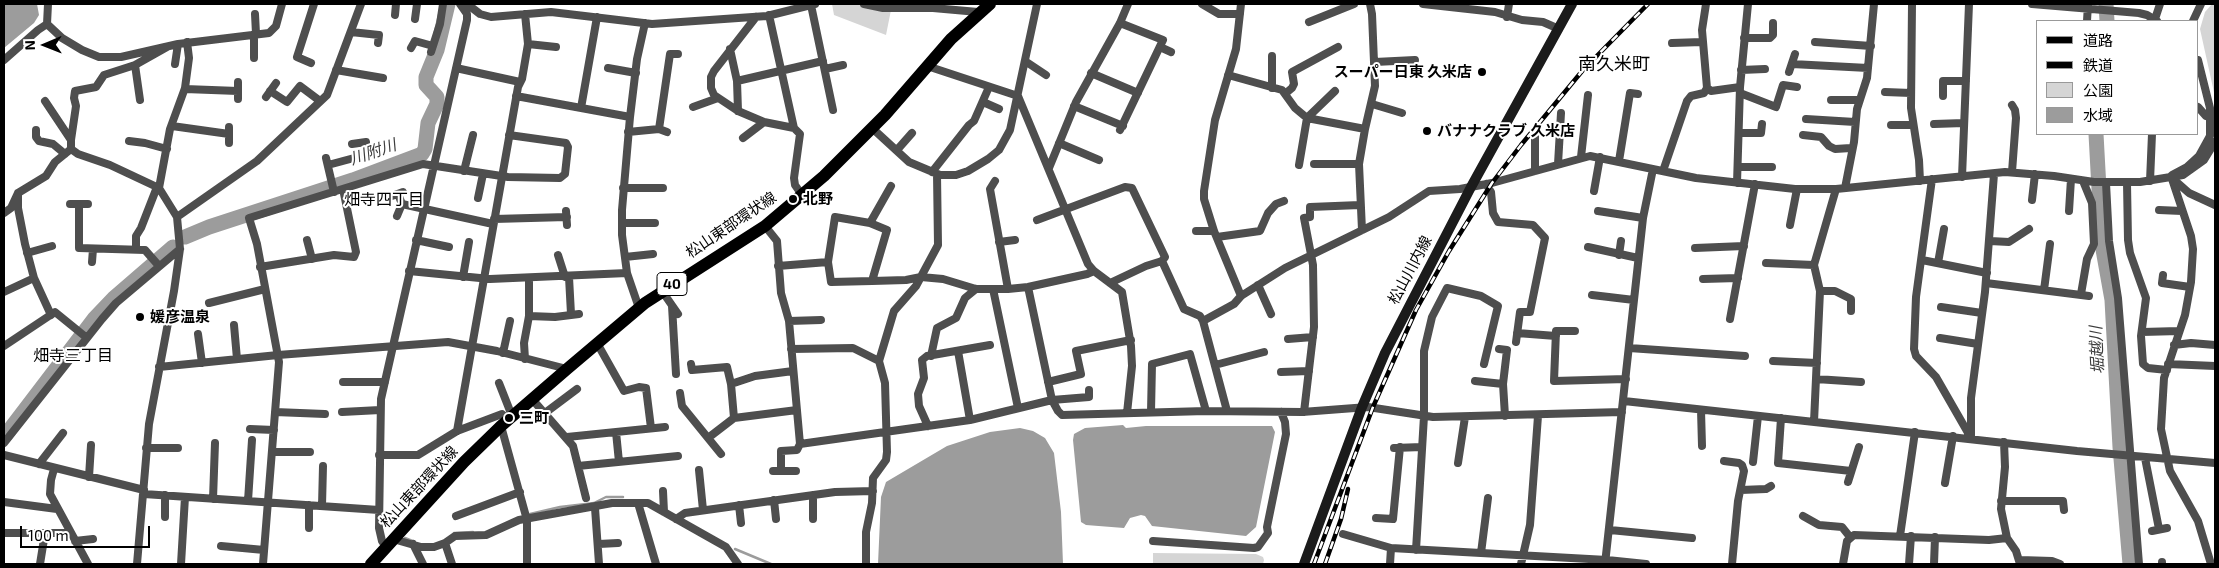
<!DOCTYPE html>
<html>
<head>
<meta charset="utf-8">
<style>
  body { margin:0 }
  #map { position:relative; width:2219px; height:568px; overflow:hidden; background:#fff; font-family:"Exo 2","Noto Sans JP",sans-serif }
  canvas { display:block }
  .frame { position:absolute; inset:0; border:5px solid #000; pointer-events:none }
  .legend { position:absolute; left:2036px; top:20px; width:162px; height:115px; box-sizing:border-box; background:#fff; border:1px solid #999; margin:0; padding:6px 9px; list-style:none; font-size:15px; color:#000 }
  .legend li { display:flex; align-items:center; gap:10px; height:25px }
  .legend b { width:25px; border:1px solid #999 }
  .north { position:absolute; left:20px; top:20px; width:50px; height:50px; -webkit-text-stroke:4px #fff; paint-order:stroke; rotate:269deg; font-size:14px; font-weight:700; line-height:20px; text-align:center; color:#000 }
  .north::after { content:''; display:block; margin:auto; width:18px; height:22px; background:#000; clip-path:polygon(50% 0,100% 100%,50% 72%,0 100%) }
  .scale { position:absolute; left:20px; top:526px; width:130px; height:22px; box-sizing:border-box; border:2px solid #000; border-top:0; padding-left:6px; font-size:15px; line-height:18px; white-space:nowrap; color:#000; -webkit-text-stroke:4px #fff; paint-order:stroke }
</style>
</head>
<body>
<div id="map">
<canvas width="2219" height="568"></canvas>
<div class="frame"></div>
<ul class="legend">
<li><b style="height:6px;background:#000"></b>道路</li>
<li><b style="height:6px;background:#000"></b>鉄道</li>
<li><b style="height:14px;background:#d5d5d5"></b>公園</li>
<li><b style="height:14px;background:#9c9c9c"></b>水域</li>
</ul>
<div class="north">N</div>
<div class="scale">100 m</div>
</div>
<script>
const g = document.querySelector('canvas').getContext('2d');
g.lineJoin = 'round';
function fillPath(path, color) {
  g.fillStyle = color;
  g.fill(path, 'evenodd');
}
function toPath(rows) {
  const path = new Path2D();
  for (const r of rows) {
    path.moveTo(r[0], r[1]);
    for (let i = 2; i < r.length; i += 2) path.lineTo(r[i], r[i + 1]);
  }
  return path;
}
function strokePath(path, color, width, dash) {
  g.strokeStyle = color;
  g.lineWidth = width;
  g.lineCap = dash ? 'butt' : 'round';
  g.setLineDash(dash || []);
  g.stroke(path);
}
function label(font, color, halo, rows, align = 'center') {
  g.font = font + ' "Exo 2","Noto Sans JP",sans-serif';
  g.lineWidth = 4;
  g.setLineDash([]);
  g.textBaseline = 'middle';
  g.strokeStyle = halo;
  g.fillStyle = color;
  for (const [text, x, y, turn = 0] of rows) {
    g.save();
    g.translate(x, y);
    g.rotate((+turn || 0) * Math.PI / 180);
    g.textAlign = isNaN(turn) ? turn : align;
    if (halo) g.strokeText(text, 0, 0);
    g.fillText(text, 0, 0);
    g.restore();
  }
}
fillPath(toPath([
  [832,4,895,4,891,10,886,35,834,15],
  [2212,4,2215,4,2215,97,2200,29,2205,12],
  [1153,553,1256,554,1263,557,1264,560,1263,564,1153,564]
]), '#d5d5d5');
fillPath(toPath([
  [4,4,37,4,39,15,34,23,4,48],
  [1123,425,1126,428,1146,426,1272,426,1275,432,1256,527,1246,536,1152,526,1145,516,1141,515,1130,518,1124,528,1086,525,1081,522,1073,440,1074,434,1085,428],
  [1020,428,1033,431,1045,438,1054,453,1061,512,1063,564,878,564,881,497,886,482,947,446,990,432]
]), '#9c9c9c');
strokePath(toPath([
  [530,514,560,507,594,503,606,497,623,497],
  [454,533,473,532],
  [405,538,415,542],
  [735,549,771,564]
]), '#9c9c9c', 2.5);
strokePath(toPath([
  [2106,4,2107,21],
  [2096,134,2102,244,2112,300,2120,447,2130,564],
  [185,237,209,227,353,180,422,154,425,149,428,123,437,104,437,97,426,85,426,77,437,50,448,4],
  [4,437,94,319,114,298,173,247]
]), '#9c9c9c', 15);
strokePath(toPath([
  [864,4,883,8,933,8,978,12],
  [1202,4,1219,14,1240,14],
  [1241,4,1236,49,1215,120,1204,191,1204,199,1214,231,1241,296],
  [1423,4,1495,12,1522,20,1543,22,1559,29],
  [1912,4,1911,108,1919,160,1920,181],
  [2032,4,2139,13,2147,15,2157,21],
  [811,5,833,110],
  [463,7,471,7,480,14,491,17,551,12,652,24,767,16,815,4],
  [255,14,256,34],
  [395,15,396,4],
  [769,15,794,128,800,134,794,178,795,185,802,195],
  [756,17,714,71,711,77,711,88,714,95,738,111,764,122,794,128],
  [1507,17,1509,4],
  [415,19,417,4],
  [2155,19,2160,4],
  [2087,21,2088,4],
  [2193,21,2201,4],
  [1309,22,1354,4],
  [1120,23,1163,40,1120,130],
  [47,24,62,38,82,50,99,57,121,57,178,44,269,33,276,26,282,4],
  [47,24,48,4],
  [351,32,379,35,378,43],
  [254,34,254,58],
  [1744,38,1770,38,1773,35,1773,23],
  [1815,42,1871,46],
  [1672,43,1702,42],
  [528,44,556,47],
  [1160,47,1171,52],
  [411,48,415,41,433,46],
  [730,49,737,81,738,111],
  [431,52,440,24,443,4],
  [4,60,38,30,47,24],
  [1025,61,1046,75],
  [1375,62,1415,60],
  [311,63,297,57,314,4],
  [175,64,178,44],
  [1792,64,1868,68],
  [135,65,140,100],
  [927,66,1018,96,1088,264,1094,271,1122,292,1131,346,1132,366,1127,413],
  [456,68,520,82],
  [608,68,636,73],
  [825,69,843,65],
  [336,70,383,78],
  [1741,70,1765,69],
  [1789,72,1795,54],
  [1091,73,1138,93],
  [1228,75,1282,90,1295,108,1307,118,1365,129,1375,86,1372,14,1370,4],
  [737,81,823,61],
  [1272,88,1272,56],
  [1707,88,1711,91,1740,87],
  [185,89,238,91],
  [270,91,287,102,300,86,320,101],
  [1885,92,1911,93],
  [1286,93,1292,88,1294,84,1292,72,1338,47],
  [1740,93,1776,107,1783,85,1797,87],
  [516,96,630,117],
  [1943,96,1943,81,1966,81],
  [266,97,276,83],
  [238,99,238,82],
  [1831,100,1859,100],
  [983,102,999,109],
  [1372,104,1402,113],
  [1074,106,1123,126],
  [693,107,718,98],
  [2198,107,2206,116,2211,117],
  [581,108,597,17],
  [1806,119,1855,122],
  [1934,124,1964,123],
  [1891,125,1913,125],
  [172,126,229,134],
  [872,128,909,162,940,175,956,175,968,171,988,159,999,150,1010,130,1037,4],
  [659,129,670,54,678,54],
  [36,130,36,137,39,141,53,144,65,154],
  [628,132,659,129,667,132],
  [1739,133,1761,133,1762,124],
  [1803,135,1821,137,1829,146,1835,149,1851,148],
  [1535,136,1535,171],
  [743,138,764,122],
  [71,140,76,106,74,98,75,91,96,87,104,75,135,65,167,47],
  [129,141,145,143,167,149],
  [229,143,229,127],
  [1059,143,1099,160],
  [352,144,366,142],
  [71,149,78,154,110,165,159,188],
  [897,150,912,133],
  [1581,157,1588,95],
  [326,158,334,192],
  [1619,161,1630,93,1638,94],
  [1314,164,1359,164],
  [1558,164,1561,113],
  [328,165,369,154],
  [1299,165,1307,118,1335,91],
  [1738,167,1772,167],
  [1049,168,1076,102,1120,23,1128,4],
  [464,171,473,135],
  [1663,171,1687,101,1691,96,1704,93,1707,88,1702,30,1706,4],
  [932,172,969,125,974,121,989,87],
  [2012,172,2016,118,2015,110,2012,105],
  [2172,175,2187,167,2199,156,2210,136,2210,108,2198,60],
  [2171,176,2191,236,2193,249,2191,282,2185,315,2164,378,2161,429,2170,471,2198,521,2211,564],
  [1962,177,1969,4],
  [2172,178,2189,193,2215,205],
  [1932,179,1916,297,1914,349,1916,356,1936,377,1971,438],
  [995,181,990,189,1008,289],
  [2150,181,2152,134],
  [1737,183,1740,87,1748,4],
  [2106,183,2109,241,2118,298,2139,564],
  [2127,183,2128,240,2130,253,2146,298,2141,336,2143,364,2148,368,2167,370],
  [1486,184,1491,192,1493,213,1498,222,1533,225,1545,238,1530,312,1520,312,1516,342],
  [623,188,663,188],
  [1845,188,1854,142,1857,109,1867,78,1874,4],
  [1594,191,1600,157],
  [18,193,18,208,25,244,34,278,51,315],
  [398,194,402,204,493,224],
  [389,197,403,192],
  [478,198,483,174],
  [2032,200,2035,174],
  [70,204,88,204],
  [79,204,79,248,145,250,159,266],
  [2159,210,2182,211],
  [566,211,567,225],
  [1598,211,1643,218],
  [2069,211,2071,179],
  [4,213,11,208,18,193,46,176,55,162,71,149,71,140,45,101],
  [397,216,402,204],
  [177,217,257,161,327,95,361,4],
  [494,219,567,217],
  [1037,220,1125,187,1132,188,1165,257,1162,261,1146,266,1110,283],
  [622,223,655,223],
  [870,223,891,186],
  [1790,225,1797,189],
  [765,226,777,241,781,293,789,321,800,444,970,420,1052,400,1058,411,1062,415,1206,411,1302,412,1368,407,1433,417,1622,412],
  [1362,230,1359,164,1365,129],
  [1196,231,1214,231],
  [1217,237,1260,231,1268,213,1276,204,1284,201],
  [307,240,312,259],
  [416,240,449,247],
  [1990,241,2009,242,2029,229],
  [999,242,1015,240],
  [1588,247,1638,258],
  [1695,248,1744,246],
  [136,249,136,236,141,228,157,187],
  [27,253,52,246],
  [558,255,565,277],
  [1619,255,1621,241],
  [625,257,653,254],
  [1922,260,1987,273],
  [1162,261,1184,309,1200,316,1203,321],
  [92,262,93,249],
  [1766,263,1814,265],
  [1938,263,1944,229],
  [778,266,828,262],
  [260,267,334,255,354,257,356,252,343,189],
  [409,271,490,279,627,273],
  [2163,275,2162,283,2190,287],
  [463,277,469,242],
  [569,277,571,314],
  [1703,279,1738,278],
  [872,281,887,230,870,223,835,217,828,262,831,282,872,281,906,280,921,277,943,279,976,289,1008,289,1028,287,1087,274,1094,271],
  [1986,283,2089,296],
  [1258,285,1271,314],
  [1028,287,1052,400,1089,397,1089,390],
  [993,289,1018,408],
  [2044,290,2050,244],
  [662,291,678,314],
  [1820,291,1814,265,1836,189],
  [4,292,34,278],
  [2081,294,2087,259,2094,244,2092,203,2083,181],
  [1592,295,1634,300],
  [209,303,265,289],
  [672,306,676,374],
  [1941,307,1982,313],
  [639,308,627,273,622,235,622,210,630,117,637,59,645,23],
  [529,316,555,317,579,314],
  [1730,319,1755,184],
  [789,321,821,320],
  [234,325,237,359],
  [1575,331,1556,331,1554,381,1626,379],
  [2142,332,2179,331],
  [1517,333,1556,336],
  [198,334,202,363],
  [1940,338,1978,344],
  [1288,339,1313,337],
  [597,343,624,391,639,387,646,388,651,428],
  [2174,345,2191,343,2215,345],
  [4,346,55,312,87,338],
  [1629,348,1745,356],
  [791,349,853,348,879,361,885,383,887,452,886,460,873,478,872,503,866,532,866,564],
  [1499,349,1507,350,1503,384,1505,416],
  [958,351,970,420],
  [503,353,510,321],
  [931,356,937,328,956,318,965,298,976,289],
  [525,359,524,343,529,316,529,278],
  [879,361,894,311,916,286,938,245,937,174],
  [1773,361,1817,363],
  [691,364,692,370,727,367,731,384,734,418],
  [2168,364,2215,366],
  [1215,365,1264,352],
  [159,367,278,355,448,342,497,351,567,369],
  [1281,372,1309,371],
  [1816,379,1861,382],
  [1475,381,1503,384],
  [343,382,385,382],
  [1048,382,1081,374,1076,351,1131,340],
  [499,383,512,416],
  [731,384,755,376,793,371],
  [680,393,682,406,721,454],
  [532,399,573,446,586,498],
  [1624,401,2077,451,2215,463],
  [1701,410,1702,446],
  [1227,411,1203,321,1234,304,1241,296,1285,268,1389,217,1429,191,1460,189,1492,183,1590,156,1696,178,1795,189,1836,189,2005,172,2054,176,2094,182,2140,182,2183,175,2204,160,2215,142],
  [275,412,325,414],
  [342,412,380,410],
  [1151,412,1152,364,1190,354,1206,411],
  [1304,412,1314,327,1313,265,1304,218,1310,217,1310,207,1360,205],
  [545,413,577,389],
  [1781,418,1778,463,1851,471],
  [1814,422,1820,291,1835,291,1851,299,1851,311],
  [501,426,527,520,527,564],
  [928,426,919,406,918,394,924,378,922,360,927,356,990,345],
  [250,429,274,430],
  [457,431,518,87,522,79,528,44,525,14],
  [616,432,619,462],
  [1971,436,1971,398,1985,292,1994,174],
  [567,437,665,427],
  [708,438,734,418,797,410],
  [2004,442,2005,467,2001,509,2007,538,2016,551,2020,564],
  [4,443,102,319,116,303,180,249],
  [146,448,178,448],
  [1394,448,1422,447],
  [272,452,310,452],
  [4,455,144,490],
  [379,455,418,455,457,431,502,414,508,420],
  [2145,458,2159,529],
  [1724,461,1739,463,1742,465,1744,471,1738,501,1732,564],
  [1753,462,1758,416],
  [1458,463,1465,417],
  [39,464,63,433],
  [578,466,678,456],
  [54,469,51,480,50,494,88,564],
  [699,470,703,510],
  [773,471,796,471],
  [781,471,781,451,797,450,800,444],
  [89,477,91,445],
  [1848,482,1859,447],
  [1945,483,1953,436],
  [1741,490,1766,489,1771,486],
  [663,491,664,512],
  [144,494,379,510],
  [165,495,165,517],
  [813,495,813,519],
  [213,499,215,443],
  [774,500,776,519],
  [248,501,252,440],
  [2001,501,2063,501,2064,510],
  [4,502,57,509],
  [638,503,656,564],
  [309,505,309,528],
  [739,505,741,523],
  [322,506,323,466],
  [595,508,599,564],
  [456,516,520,492],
  [1803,516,1819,525,1842,527,1850,537],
  [1376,518,1393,519,1400,447],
  [676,519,685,513,835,492,873,491],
  [1610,530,1692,538],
  [2152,531,2167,528],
  [4,533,70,533],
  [1343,534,1391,548,1607,560,1646,564],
  [1900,536,1915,432],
  [393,539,421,547,434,547,445,543,455,536,486,535,519,520,612,503,648,503,726,547,738,564],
  [75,541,93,539],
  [1153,541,1254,548,1258,547,1268,533,1267,527,1286,434,1285,422,1281,412],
  [445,543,452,564],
  [413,544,423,564],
  [599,544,618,543],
  [221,546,264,550],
  [386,547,382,541,379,528,381,399,467,20,467,14,460,4],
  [1416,550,1424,416,1424,351,1432,317,1447,288,1481,296,1498,306,1484,364],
  [1481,553,1488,498],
  [2020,560,2052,561,2060,564],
  [2162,562,2162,564],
  [40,564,45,533],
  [137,564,149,424,174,291,180,249,177,217,159,188,170,129,185,88,189,58,187,42],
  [181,564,185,497],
  [263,564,279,362,257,244,249,218,423,164,508,177,560,178,565,174,568,147,566,143,509,135],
  [1390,564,1391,548],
  [1521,564,1530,525,1538,416],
  [1605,564,1643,218,1653,169],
  [1843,564,1847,541,1854,535,1989,540,2007,538],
  [1909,564,1911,536],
  [1934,564,1935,537]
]), '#4e4e4e', 8);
strokePath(toPath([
  [1304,564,1362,407,1385,353,1471,187,1572,4]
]), '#1b1b1b', 10);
strokePath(toPath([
  [371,564,464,462,501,426,567,369,645,303,765,226,824,176,885,115,951,39,990,4]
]), '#000', 12);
const rail = toPath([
  [1314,564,1373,407,1416,310,1449,251,1492,183,1521,145,1583,70,1648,4],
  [1325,564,1341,519,1348,489]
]);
strokePath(rail, '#000', 4.5);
strokePath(rail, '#fff', 2.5, [8]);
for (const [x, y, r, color] of [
  [1482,72,5,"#000"],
  [1427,131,5,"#000"],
  [793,199,5,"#000"],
  [140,317,5,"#000"],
  [509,418,5,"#000"]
]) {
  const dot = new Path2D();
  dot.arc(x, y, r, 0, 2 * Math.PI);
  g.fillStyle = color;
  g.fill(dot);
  strokePath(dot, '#fff', 2);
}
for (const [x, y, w] of [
  [672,284,30]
]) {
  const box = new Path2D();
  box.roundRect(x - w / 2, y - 11.5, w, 23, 4);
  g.fillStyle = '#fff';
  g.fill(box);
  strokePath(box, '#000', 1);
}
label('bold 14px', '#000', null, [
  ["40",672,284]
]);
label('bold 15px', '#000', '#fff', [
  ["スーパー日東 久米店",1472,72,"right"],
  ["バナナクラブ 久米店",1437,131],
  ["北野",803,199],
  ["媛彦温泉",150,317],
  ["三町",519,418]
], 'left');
label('15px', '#000', '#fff', [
  ["松山東部環状線",731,225,-34],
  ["松山川内線",1410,270,-62],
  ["松山東部環状線",419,487,-47]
]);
label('italic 16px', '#3d3d3d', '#fff', [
  ["川附川",373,152,-19],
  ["堀越川",2097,350,-93]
]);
label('16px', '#000', '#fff', [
  ["畑寺四丁目",384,200],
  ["畑寺三丁目",73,356]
]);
label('18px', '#000', '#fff', [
  ["南久米町",1614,64]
]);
</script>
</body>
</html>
